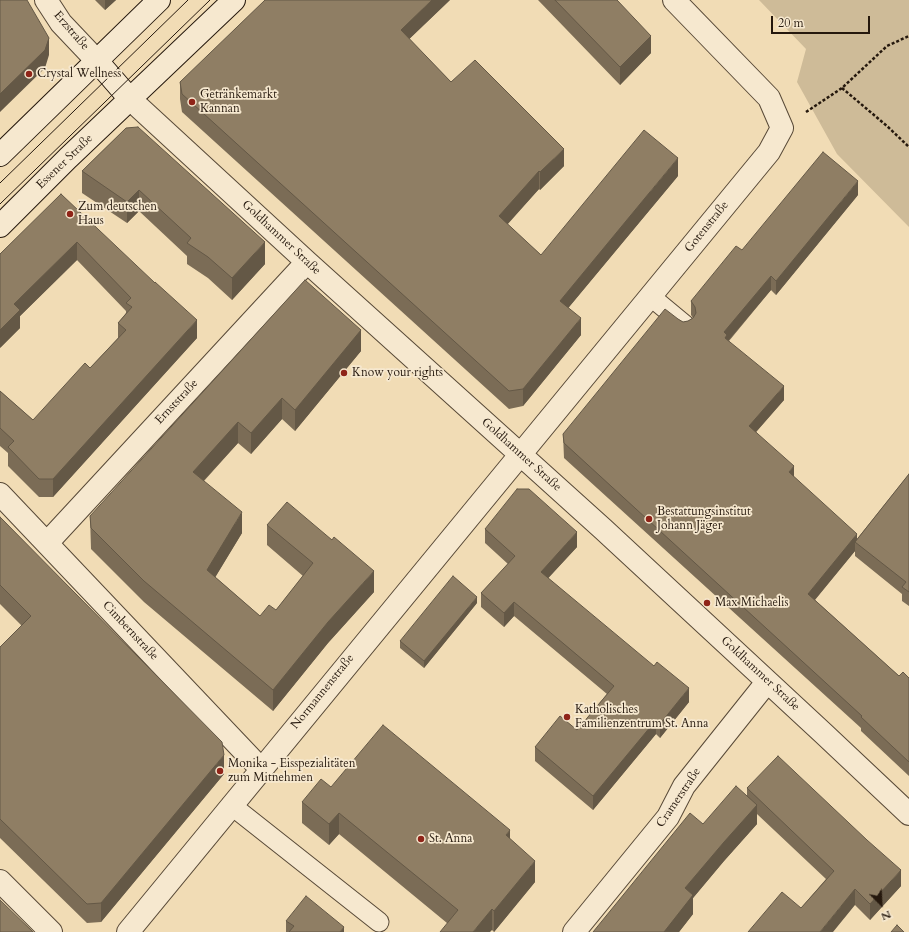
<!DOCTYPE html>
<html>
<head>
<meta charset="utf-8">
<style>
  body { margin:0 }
  #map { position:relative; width:909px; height:932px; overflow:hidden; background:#f1dcb5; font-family:Cardo,serif }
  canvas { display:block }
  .north { position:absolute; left:861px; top:884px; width:40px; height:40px; -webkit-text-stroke:3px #f6e8cf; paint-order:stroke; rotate:156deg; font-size:11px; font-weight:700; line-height:16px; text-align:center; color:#25180d }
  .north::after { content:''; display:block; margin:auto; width:14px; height:18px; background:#25180d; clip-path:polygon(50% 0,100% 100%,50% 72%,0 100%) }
  .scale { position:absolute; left:771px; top:16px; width:99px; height:18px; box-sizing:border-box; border:2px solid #25180d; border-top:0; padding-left:5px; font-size:12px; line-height:14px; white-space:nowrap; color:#25180d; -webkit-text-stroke:3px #f6e8cf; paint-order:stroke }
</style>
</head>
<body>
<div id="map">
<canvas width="909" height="932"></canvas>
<div class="north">N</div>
<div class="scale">20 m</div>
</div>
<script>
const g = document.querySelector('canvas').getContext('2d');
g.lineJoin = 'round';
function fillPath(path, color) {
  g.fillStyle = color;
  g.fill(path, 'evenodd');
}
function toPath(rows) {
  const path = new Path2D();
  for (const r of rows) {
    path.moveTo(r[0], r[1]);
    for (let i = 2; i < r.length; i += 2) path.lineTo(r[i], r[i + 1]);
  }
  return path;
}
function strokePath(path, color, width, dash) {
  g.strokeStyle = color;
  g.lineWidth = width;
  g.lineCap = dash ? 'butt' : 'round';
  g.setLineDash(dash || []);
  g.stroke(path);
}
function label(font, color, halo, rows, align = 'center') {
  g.font = font + ' Cardo,serif';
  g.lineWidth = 3.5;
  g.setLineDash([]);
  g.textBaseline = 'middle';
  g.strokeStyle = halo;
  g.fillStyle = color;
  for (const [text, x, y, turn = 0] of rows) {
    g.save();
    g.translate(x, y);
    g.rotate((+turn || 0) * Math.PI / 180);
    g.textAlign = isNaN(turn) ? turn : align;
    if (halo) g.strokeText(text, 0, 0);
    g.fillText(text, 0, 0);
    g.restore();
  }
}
fillPath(toPath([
  [759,0,909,0,909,227,837,154,797,82,806,49]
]), '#cebb98');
const lane = toPath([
  [650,296,685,325],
  [231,805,379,922]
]);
const street = toPath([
  [46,0,61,23,97,61],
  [130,99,307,262,603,529,823,733,909,814],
  [0,494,261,769],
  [47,543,307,262],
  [0,881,51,932],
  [128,932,769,152,782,128,769,98,674,0],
  [574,932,668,817,684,786,767,682]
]);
const secondary = toPath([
  [97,61,130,99],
  [0,155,159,0],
  [0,226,68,158,234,0]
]);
strokePath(lane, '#584937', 21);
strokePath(street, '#584937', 24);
strokePath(secondary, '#25180d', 24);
strokePath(toPath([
  [842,88,887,126,909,147],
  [806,112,842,88,887,46,909,36]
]), '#25180d', 2.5, [3, 2]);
strokePath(lane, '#f6e8cf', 19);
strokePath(street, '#f6e8cf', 22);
strokePath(secondary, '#f6e8cf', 22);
strokePath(toPath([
  [0,183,188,0],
  [0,204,210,0]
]), '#25180d', 1);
fillPath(toPath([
  [95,0,116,0,105,10],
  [450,0,409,39,451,82,564,166,540,190,539,189,507,224,541,255,678,176,568,308,581,335,523,406,509,409,182,112,180,99,180,82],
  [538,0,617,0,651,53,620,85],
  [126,128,265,264,232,300,208,278,187,264,187,256,139,211,127,223,82,193,82,171],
  [61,194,197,338,53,497,39,497,8,466,8,453,0,446,0,391,33,420,90,368,118,338,118,323,126,313,126,311,77,260,20,316,20,328,0,348],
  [858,195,776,295,771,290,729,341,784,400,756,432,794,477,857,539,909,474,909,606,902,601,902,594,855,556,855,551,815,600,899,676,909,678,909,776,861,731,861,728,564,458,563,434,678,319,683,322,688,321,693,318,691,315,691,301,742,250],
  [361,330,361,351,295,431,282,419,251,454,238,443,204,481,242,533,215,577,260,616,276,610,303,576,267,545,267,525,374,592,328,643,273,711,144,602,91,549,90,516],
  [0,517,224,774,101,922,87,923,0,838,0,647,22,626,0,604],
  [485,529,577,547,548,578,689,702,660,738,656,734,593,810,535,761,535,747,577,730,607,694,514,616,504,627,481,607,481,593,508,564,485,543],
  [477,603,424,668,400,648,400,641],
  [331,787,510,839,535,882,494,932,492,930,447,923,339,834,329,845,302,823,302,802],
  [747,788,901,886,870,920,855,905,801,908,826,879,757,814,757,824,724,861,693,898,693,914,679,932,593,932,703,824,747,796],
  [286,921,344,932,286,932]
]), '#7b6c56');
fillPath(toPath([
  [105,0,116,0,105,10],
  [432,0,450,0,401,47,401,30],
  [651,36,651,53,620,85,620,67],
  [49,38,49,55,45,68,0,112,0,94],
  [564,149,564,166,540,190,540,172],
  [678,158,678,176,560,318,560,301],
  [539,171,539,189,499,234,499,216],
  [858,181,858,195,776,295,776,281],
  [139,190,139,211,127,223,127,202],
  [77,242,77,260,20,316,20,328,0,348,0,330,14,304],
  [265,242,265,264,232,300,232,278],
  [771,276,771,290,727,342,727,349,724,332],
  [581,318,581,335,523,406,523,389],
  [197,320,197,338,53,497,53,479],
  [361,330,361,351,295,431,295,410],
  [784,386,784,400,749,440,749,426],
  [282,398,282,419,251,454,251,433],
  [238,422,238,443,193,492,193,472],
  [794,466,794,480,789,472],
  [242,512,242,533,207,591,207,570],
  [577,532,577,547,541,586,541,572],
  [857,534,857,544,855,542,855,551,808,608,808,594],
  [374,571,374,592,328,643,273,711,273,690,328,622],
  [477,597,477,603,424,668,424,661],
  [514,602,514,616,504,627,504,613],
  [689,688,689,702,660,738,660,724],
  [656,720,656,734,593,810,593,796],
  [224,755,224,774,101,922,101,903],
  [757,805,757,824,724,861,693,898,693,914,679,932,664,932,685,888,724,842],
  [339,813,339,834,329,845,329,824],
  [510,830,510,851,506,835],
  [535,861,535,882,494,932,494,911],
  [901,870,901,886,870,920,870,904],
  [855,889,855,905,833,932,820,932],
  [492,909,492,930,490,932,473,932],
  [344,927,344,932,340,932]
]), '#645846');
const building = toPath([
  [0,0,27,0,49,38,45,50,0,94,0,0],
  [265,0,432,0,401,30,451,82,475,60,564,149,540,172,539,171,499,216,541,255,644,130,678,158,560,301,581,318,523,389,509,391,182,94,180,82,265,0],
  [555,0,617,0,651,36,620,67,555,0],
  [138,127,265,242,232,278,208,257,187,243,191,238,139,190,127,202,82,171,126,128,138,127],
  [823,152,858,181,776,281,771,276,724,332,727,335,725,338,784,386,749,426,794,466,789,472,857,534,808,594,899,676,903,672,909,678,909,762,861,717,862,716,564,443,563,434,665,309,678,319,683,322,688,321,693,318,696,313,695,307,691,301,736,246,742,250,823,152],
  [61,194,155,283,155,282,197,320,53,479,39,479,8,447,14,441,0,428,0,391,33,420,85,363,90,368,126,330,118,323,132,307,126,303,131,298,77,242,14,304,20,310,0,330,0,254,61,194],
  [305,280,361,330,295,410,282,398,251,433,238,422,193,472,242,512,207,570,260,616,269,605,276,610,313,563,267,525,287,502,332,540,334,537,374,571,328,622,273,690,144,581,91,528,90,516,305,280],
  [909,474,909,592,902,587,906,582,855,542,909,474],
  [517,489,529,489,577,532,541,572,654,666,657,662,689,688,660,724,656,720,593,796,535,747,560,716,577,730,614,686,514,602,504,613,481,593,515,556,485,529,517,489],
  [0,517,222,742,224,755,101,903,87,904,0,819,0,647,31,616,0,585,0,517],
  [453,576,477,597,424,661,400,641,453,576],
  [383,725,510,830,506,835,535,861,494,911,492,909,473,932,440,932,458,910,339,813,329,824,302,802,321,779,331,787,383,725],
  [778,756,867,840,901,870,870,904,855,889,820,932,748,932,782,892,801,908,834,871,747,788,778,756],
  [736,786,757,805,724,842,685,888,693,895,664,932,593,932,690,813,703,824,736,786],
  [306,896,344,927,340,932,289,932,294,926,286,921,306,896],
  [0,900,33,932,0,932,0,900],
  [897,925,904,932,891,932,897,925]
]);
fillPath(building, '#8f7e64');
strokePath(building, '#645846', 1);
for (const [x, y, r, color] of [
  [29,74,4,"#8f2418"],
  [192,102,4,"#8f2418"],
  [70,214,4,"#8f2418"],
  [344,373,4,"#8f2418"],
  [649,519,4,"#8f2418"],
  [707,603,4,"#8f2418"],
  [567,717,4,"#8f2418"],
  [220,771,4,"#8f2418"],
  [421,839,4,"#8f2418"]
]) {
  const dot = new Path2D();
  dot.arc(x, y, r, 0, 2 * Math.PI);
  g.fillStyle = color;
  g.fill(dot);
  strokePath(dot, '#f6e8cf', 1.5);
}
label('12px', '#25180d', '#f6e8cf', [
  ["Erzstraße",71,31,49],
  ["Essener Straße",65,162,-44],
  ["Gotenstraße",707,227,-51],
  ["Goldhammer Straße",281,238,43],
  ["Ernststraße",177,402,-47],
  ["Goldhammer Straße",521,455,42],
  ["Cimbernstraße",130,631,47],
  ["Goldhammer Straße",760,674,43],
  ["Normannenstraße",323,692,-51],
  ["Cramerstraße",679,798,-56]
]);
label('12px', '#25180d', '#f6e8cf', [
  ["Crystal Wellness",37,74],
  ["Getränkemarkt",200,95],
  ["Kannan",200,109],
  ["Zum deutschen",78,207],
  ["Haus",78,221],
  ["Know your rights",352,373],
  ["Bestattungsinstitut",657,512],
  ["Johann Jäger",657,526],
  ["Max Michaelis",715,603],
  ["Katholisches",575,710],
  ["Familienzentrum St. Anna",575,724],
  ["Monika - Eisspezialitäten",228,764],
  ["zum Mitnehmen",228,778],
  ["St. Anna",429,839]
], 'left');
</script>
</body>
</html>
